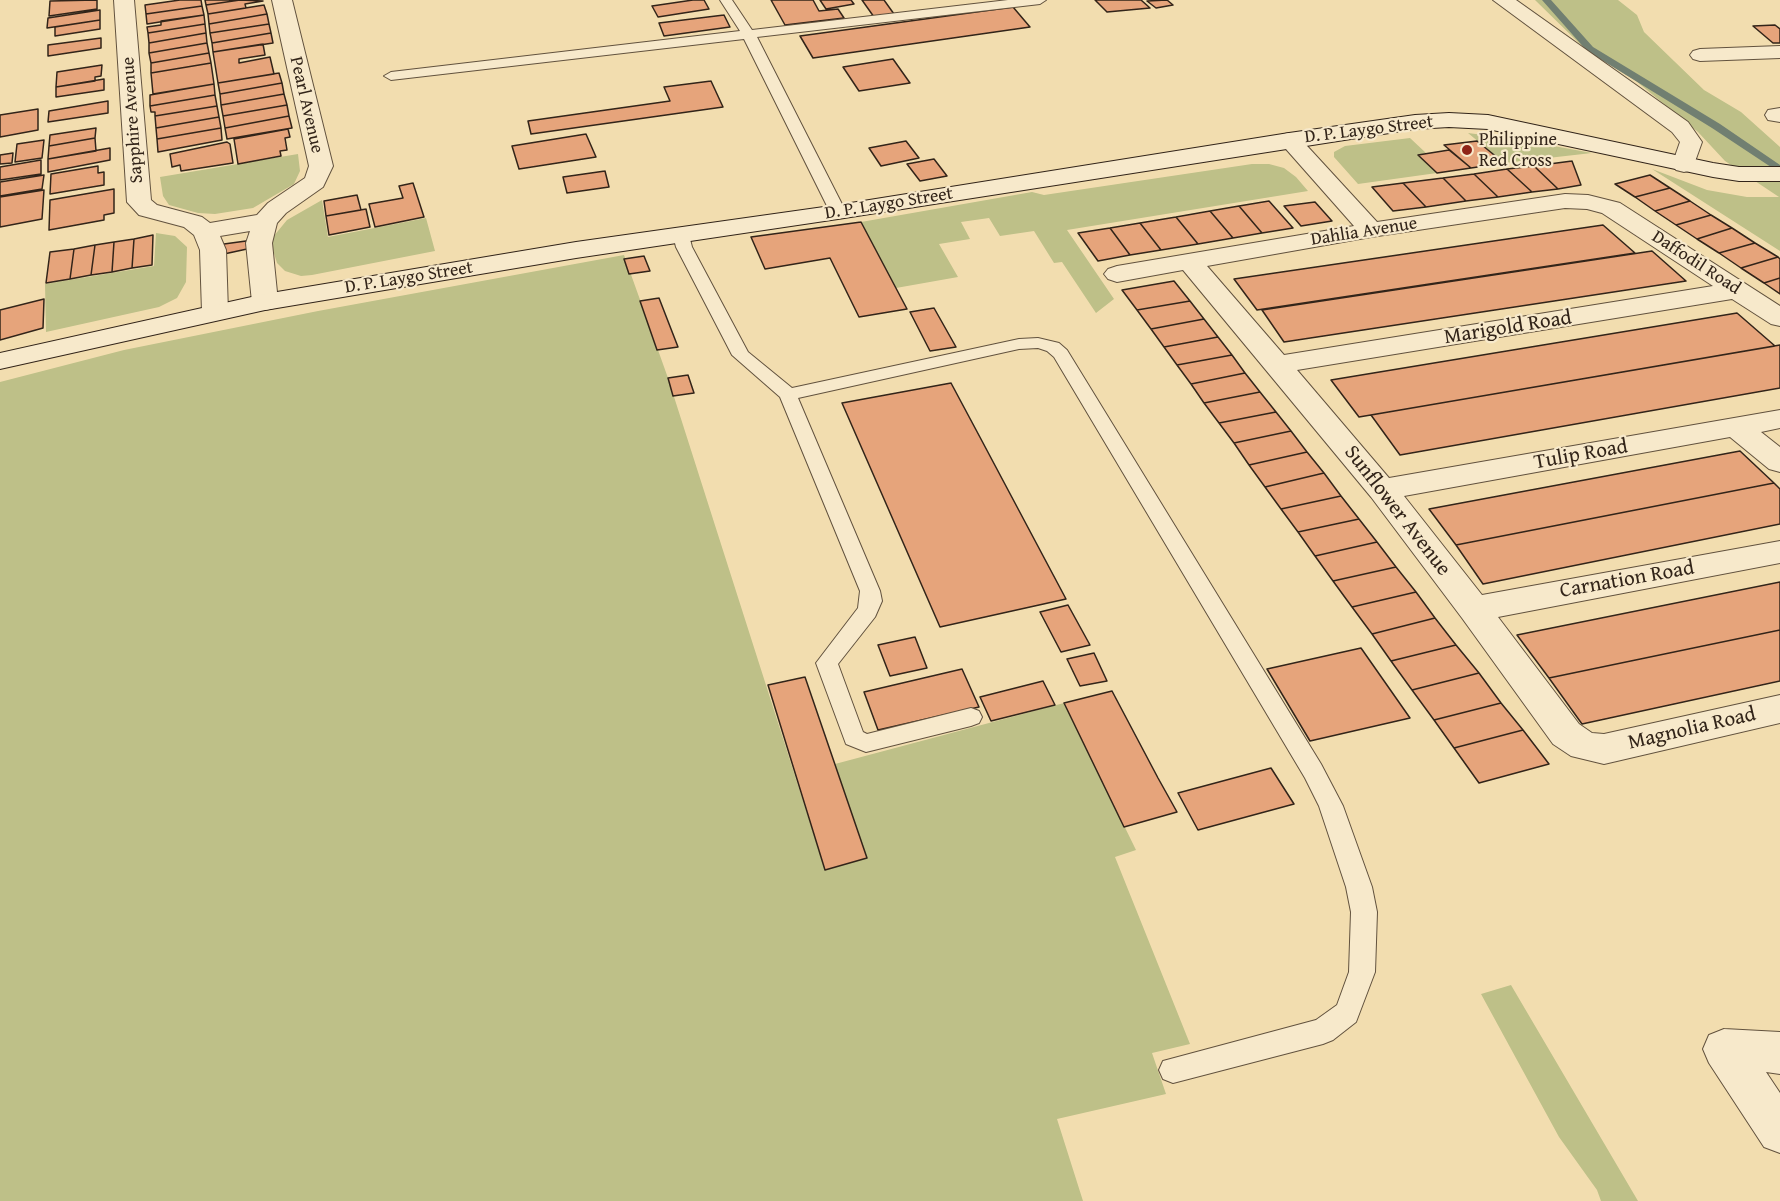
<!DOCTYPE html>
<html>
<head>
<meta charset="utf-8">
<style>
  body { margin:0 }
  canvas { display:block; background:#f2ddaf }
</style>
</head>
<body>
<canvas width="1780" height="1201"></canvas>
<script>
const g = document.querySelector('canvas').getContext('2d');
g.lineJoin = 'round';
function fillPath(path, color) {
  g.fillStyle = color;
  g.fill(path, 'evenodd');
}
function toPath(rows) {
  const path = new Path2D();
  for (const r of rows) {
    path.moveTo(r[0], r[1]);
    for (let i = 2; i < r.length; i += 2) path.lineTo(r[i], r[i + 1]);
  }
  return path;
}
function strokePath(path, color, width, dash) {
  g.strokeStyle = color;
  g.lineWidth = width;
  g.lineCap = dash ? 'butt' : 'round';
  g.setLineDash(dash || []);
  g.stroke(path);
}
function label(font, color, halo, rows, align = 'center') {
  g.font = font + ' "Gentium Book Plus",serif';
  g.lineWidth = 4.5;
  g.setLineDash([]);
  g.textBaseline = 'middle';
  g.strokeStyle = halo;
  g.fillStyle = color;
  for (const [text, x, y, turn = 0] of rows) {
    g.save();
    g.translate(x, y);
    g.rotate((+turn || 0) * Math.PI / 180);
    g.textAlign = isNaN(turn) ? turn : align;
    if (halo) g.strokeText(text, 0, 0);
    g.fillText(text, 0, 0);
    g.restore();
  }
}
fillPath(toPath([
  [1535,0,1618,0,1637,15,1644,32,1704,90,1741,112,1780,147,1780,251,1652,169,1707,190,1747,197,1779,197,1725,161,1698,132,1636,81,1581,45],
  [1468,133,1521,140,1592,153,1504,163],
  [1410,138,1426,153,1418,155,1437,173,1358,184,1334,157,1334,152,1345,146],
  [298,154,300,171,294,184,253,208,215,214,198,213,169,205,163,196,160,177],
  [1252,164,1269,164,1284,168,1296,177,1308,191,1067,230,1114,299,1096,313,1062,262,1054,263,1034,231,1000,236,989,218,961,222,970,239,939,244,958,277,896,288,861,222,1032,192,1044,195],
  [322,200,328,237,426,218,435,251,312,275,301,276,285,271,277,263,272,247,273,237,287,220],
  [156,233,175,236,187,247,186,282,177,298,159,307,46,332,45,284,154,266],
  [624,255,668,378,825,870,867,858,835,764,1064,703,1136,850,1115,857,1190,1044,1152,1053,1166,1094,1057,1119,1083,1201,0,1201,0,382,124,350,318,311],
  [1511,985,1638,1201,1601,1201,1597,1190,1559,1137,1481,994]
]), '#bec088');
fillPath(toPath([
  [1542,0,1551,0,1593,47,1720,124,1780,165,1780,173,1712,128,1587,51,1542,0]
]), '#717f71');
const building = toPath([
  [97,0,97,9,49,16,50,1,97,0],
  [180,0,201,0,202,6,146,14,145,5,180,0],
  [205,0,240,0,206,5,205,0],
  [240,0,263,1,245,4,246,8,208,14,206,5,240,0],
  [693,0,704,0,709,9,658,17,652,6,693,0],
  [771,0,813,0,819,11,838,9,844,18,785,25,771,0],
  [820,0,851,0,854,4,826,9,820,0],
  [862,0,884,0,894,14,874,17,862,0],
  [1095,0,1141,0,1150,8,1107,12,1095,0],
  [1167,0,1173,5,1156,8,1147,1,1167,0],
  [264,5,267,14,209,24,208,14,264,5],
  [202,6,204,15,147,24,146,14,202,6],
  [1013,7,1030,27,813,58,800,36,1013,7],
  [100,10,100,20,47,28,48,18,100,10],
  [267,14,269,24,210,33,209,24,267,14],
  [204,15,205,24,148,33,147,27,161,25,161,21,204,15],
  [724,15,730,27,664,36,659,23,724,15],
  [100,20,100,29,55,36,55,27,100,20],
  [205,24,206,33,149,43,148,33,205,24],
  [269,24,271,33,212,43,210,33,269,24],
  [1775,25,1780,29,1780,43,1773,43,1753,26,1775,25],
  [206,33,207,43,149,53,149,43,206,33],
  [271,33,273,43,213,52,212,43,271,33],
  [101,38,101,48,48,56,48,45,101,38],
  [207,43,209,53,151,63,149,53,207,43],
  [263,44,265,55,239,59,239,63,270,57,274,74,218,83,213,52,263,44],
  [209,53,211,63,151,73,151,63,209,53],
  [893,59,910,83,859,91,843,67,893,59],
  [211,63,214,84,153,94,151,73,211,63],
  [102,65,101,76,95,77,95,81,56,87,57,72,102,65],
  [279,73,282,83,220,94,218,83,279,73],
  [104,79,104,90,56,97,56,87,104,79],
  [711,81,723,107,531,134,528,121,670,101,664,87,711,81],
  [282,83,284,94,221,105,220,94,282,83],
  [214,84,215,95,150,106,150,95,214,84],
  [284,94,287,105,223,116,221,105,284,94],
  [215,95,217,106,155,116,155,112,151,112,150,106,215,95],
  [108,101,108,113,48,122,49,111,108,101],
  [287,105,289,116,225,128,223,116,287,105],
  [217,106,219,117,156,128,155,116,217,106],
  [38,109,38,130,0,137,0,115,38,109],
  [289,116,292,128,227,139,225,128,289,116],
  [219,117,221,128,157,139,156,128,219,117],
  [96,128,95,138,49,146,50,135,96,128],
  [221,128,222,140,158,152,157,139,221,128],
  [288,129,290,137,285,138,287,150,280,151,281,156,238,164,234,139,288,129],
  [586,134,596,157,519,169,512,146,586,134],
  [95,138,96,151,48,159,49,146,95,138],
  [44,140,42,158,15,162,17,144,44,140],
  [906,141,919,158,881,166,869,148,906,141],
  [1477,141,1504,163,1471,168,1444,145,1477,141],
  [227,142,230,144,233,163,181,171,180,165,172,167,170,154,227,142],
  [110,148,110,160,48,172,48,159,110,148],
  [1449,150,1471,168,1437,173,1418,155,1449,150],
  [13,153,12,163,0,164,0,155,13,153],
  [934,159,947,176,920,181,907,164,934,159],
  [41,160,41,174,0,180,0,167,41,160],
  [1572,161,1581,185,1558,189,1534,166,1572,161],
  [98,166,98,173,104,172,104,185,50,194,51,174,98,166],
  [1534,166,1558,189,1532,192,1507,169,1534,166],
  [1507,169,1532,192,1498,197,1474,174,1507,169],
  [605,171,609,187,567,193,563,177,605,171],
  [1474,174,1498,197,1466,201,1443,178,1474,174],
  [44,175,42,189,0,196,0,182,44,175],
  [1650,175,1670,188,1635,197,1615,184,1650,175],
  [1443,178,1466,201,1426,207,1403,183,1443,178],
  [413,183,424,217,375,227,369,204,403,198,399,186,413,183],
  [1403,183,1426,207,1393,211,1372,187,1403,183],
  [1670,188,1690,201,1655,211,1635,197,1670,188],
  [114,189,114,213,104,215,104,220,49,230,50,200,114,189],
  [44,190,42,219,0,227,0,197,44,190],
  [357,195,361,210,326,216,324,201,357,195],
  [1269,201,1293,228,1262,233,1239,206,1269,201],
  [1690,201,1711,215,1676,225,1655,211,1690,201],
  [1315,202,1332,221,1301,226,1284,206,1315,202],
  [1239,206,1262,233,1233,238,1210,211,1239,206],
  [366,209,370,227,329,235,326,216,366,209],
  [1210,211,1233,238,1198,244,1176,217,1210,211],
  [1711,215,1732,228,1697,239,1676,225,1711,215],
  [1176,217,1198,244,1161,250,1140,223,1176,217],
  [861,222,907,309,859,317,830,258,765,269,751,237,861,222],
  [1140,223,1161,250,1130,255,1110,228,1140,223],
  [1603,225,1635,253,1257,310,1234,279,1603,225],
  [1110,228,1130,255,1098,261,1078,233,1110,228],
  [1732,228,1755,243,1719,253,1697,239,1732,228],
  [153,235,152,265,132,268,134,239,153,235],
  [134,239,132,268,112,272,114,242,134,239],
  [246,241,247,249,224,254,224,244,246,241],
  [114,242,112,272,91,275,95,245,114,242],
  [1755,243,1778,257,1741,268,1719,253,1755,243],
  [95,245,91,275,70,279,74,249,95,245],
  [74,249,70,279,46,283,50,252,74,249],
  [1652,251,1686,281,1284,342,1262,310,1652,251],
  [644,256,650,271,629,274,624,259,644,256],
  [1778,257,1780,259,1780,278,1764,283,1741,268,1778,257],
  [1780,278,1780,294,1764,283,1780,278],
  [1174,281,1190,301,1137,310,1122,290,1174,281],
  [659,298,678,347,657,350,640,301,659,298],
  [44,299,43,328,0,340,0,310,44,299],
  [1190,301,1204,319,1151,329,1137,310,1190,301],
  [934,308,956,347,930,351,910,312,934,308],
  [1737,313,1775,346,1359,417,1331,380,1737,313],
  [1204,319,1218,337,1164,347,1151,329,1204,319],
  [1218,337,1232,355,1177,365,1164,347,1218,337],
  [1780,345,1780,388,1400,455,1371,415,1780,345],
  [1232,355,1245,373,1191,384,1177,365,1232,355],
  [1245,373,1260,392,1204,403,1191,384,1245,373],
  [688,375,694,393,673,396,668,378,688,375],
  [951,383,982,441,1066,599,940,627,842,403,951,383],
  [1260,392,1276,412,1219,423,1204,403,1260,392],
  [1276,412,1291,431,1234,443,1219,423,1276,412],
  [1291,431,1307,452,1249,465,1234,443,1291,431],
  [1740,451,1774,483,1456,545,1429,509,1740,451],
  [1307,452,1324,473,1265,487,1249,465,1307,452],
  [1324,473,1341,496,1281,509,1265,487,1324,473],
  [1774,483,1780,489,1780,524,1483,584,1456,545,1774,483],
  [1341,496,1359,519,1298,532,1281,509,1341,496],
  [1359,519,1377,542,1315,556,1298,532,1359,519],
  [1377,542,1396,567,1333,581,1315,556,1377,542],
  [1396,567,1416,592,1352,607,1333,581,1396,567],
  [1780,582,1780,630,1549,678,1517,635,1780,582],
  [1416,592,1435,618,1372,634,1352,607,1416,592],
  [1068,605,1090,645,1061,652,1040,612,1068,605],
  [1435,618,1456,645,1391,661,1372,634,1435,618],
  [1780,630,1780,681,1582,724,1549,678,1780,630],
  [915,637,927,668,890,676,878,645,915,637],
  [1456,645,1479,673,1412,690,1391,661,1456,645],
  [1361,648,1410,718,1310,741,1267,669,1361,648],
  [1094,653,1107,681,1080,686,1067,659,1094,653],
  [962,669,979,707,878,730,864,692,962,669],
  [1479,673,1501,703,1434,720,1412,690,1479,673],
  [805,677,867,858,825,870,768,685,805,677],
  [1043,681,1055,705,991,721,980,697,1043,681],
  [1112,691,1158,778,1177,812,1124,827,1064,703,1112,691],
  [1501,703,1523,730,1454,748,1434,720,1501,703],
  [1523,730,1549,764,1479,783,1454,748,1523,730],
  [1271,768,1294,804,1198,830,1178,793,1271,768]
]);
fillPath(building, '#e6a47b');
strokePath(building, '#322419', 1.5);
const lane = toPath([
  [720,0,732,0,752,30,1008,0,1046,0,1040,4,757,37,846,212,838,217,830,212,744,39,391,80,384,76,391,72,740,31,720,0],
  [681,230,689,235,692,247,748,352,792,388,1019,339,1038,338,1059,343,1067,350,1321,764,1343,806,1372,887,1377,912,1375,972,1356,1022,1333,1040,1323,1044,1173,1083,1163,1079,1159,1070,1163,1061,1316,1020,1337,1005,1349,972,1351,912,1346,887,1319,806,1305,778,1054,357,1047,351,1038,348,1019,349,798,398,880,591,882,601,875,617,838,664,863,732,867,734,971,708,979,711,982,717,979,723,971,726,866,752,846,744,816,663,858,608,860,591,780,397,732,355,676,247,673,235,681,230]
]);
const street = toPath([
  [114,0,134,0,151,200,157,205,202,217,210,223,257,215,268,203,305,178,309,166,272,0,292,0,333,166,323,187,286,213,277,223,272,243,278,302,274,308,265,310,256,308,252,302,246,243,250,231,220,236,226,250,228,312,224,318,215,320,206,318,202,312,200,250,194,235,184,227,139,215,127,202,114,0],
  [1493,0,1516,0,1688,122,1702,142,1692,170,1684,172,1676,170,1672,165,1680,142,1672,132,1493,0],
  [1780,46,1780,58,1700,61,1693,59,1690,55,1693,51,1700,49,1780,46],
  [1780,108,1780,122,1768,120,1765,115,1768,110,1780,108],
  [1289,133,1297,135,1377,222,1565,194,1588,195,1620,203,1780,306,1780,326,1771,324,1732,299,1297,370,1389,478,1780,410,1780,428,1761,432,1780,447,1780,472,1769,469,1730,437,1404,496,1482,595,1780,541,1780,563,1498,617,1579,724,1592,733,1604,734,1780,695,1780,723,1604,764,1571,756,1553,744,1462,618,1371,497,1183,270,1117,282,1108,279,1104,274,1108,269,1117,266,1354,226,1278,140,1281,135,1289,133],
  [1565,208,1587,209,1602,213,1713,286,1284,355,1207,266,1371,237,1565,208],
  [1724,1029,1780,1032,1780,1074,1766,1072,1780,1093,1780,1153,1764,1147,1709,1063,1703,1049,1709,1035,1724,1029]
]);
const secondary = toPath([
  [1449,113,1488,115,1713,163,1739,167,1780,167,1780,181,1739,181,1713,177,1488,129,1449,127,1415,129,838,219,576,258,265,310,0,369,0,353,265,294,576,242,838,205,1289,133,1415,115,1449,113]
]);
strokePath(lane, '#62523e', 2);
strokePath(street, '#62523e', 2);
strokePath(secondary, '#322419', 2);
fillPath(lane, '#f7e9cb');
fillPath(street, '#f7e9cb');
fillPath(secondary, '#f7e9cb');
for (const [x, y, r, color] of [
  [1467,150,6,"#8f2418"]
]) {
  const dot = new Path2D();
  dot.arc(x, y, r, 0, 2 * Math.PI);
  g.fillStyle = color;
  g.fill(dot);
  strokePath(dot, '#f7e9cb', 2);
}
label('18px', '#322419', '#f7e9cb', [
  ["Pearl Avenue",306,105,77],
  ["Sapphire Avenue",133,120,-94],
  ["D. P. Laygo Street",1369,130,-7],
  ["D. P. Laygo Street",889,204,-9],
  ["Dahlia Avenue",1364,232,-9],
  ["Daffodil Road",1696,263,33],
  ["D. P. Laygo Street",409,278,-9]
]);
label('18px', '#322419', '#f7e9cb', [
  ["Philippine",1479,140],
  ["Red Cross",1479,161]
], 'left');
label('21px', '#322419', '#f7e9cb', [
  ["Marigold Road",1508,328,-9],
  ["Tulip Road",1581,455,-10],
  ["Sunflower Avenue",1397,511,52],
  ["Carnation Road",1627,580,-10],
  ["Magnolia Road",1692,729,-13]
]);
</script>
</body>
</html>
